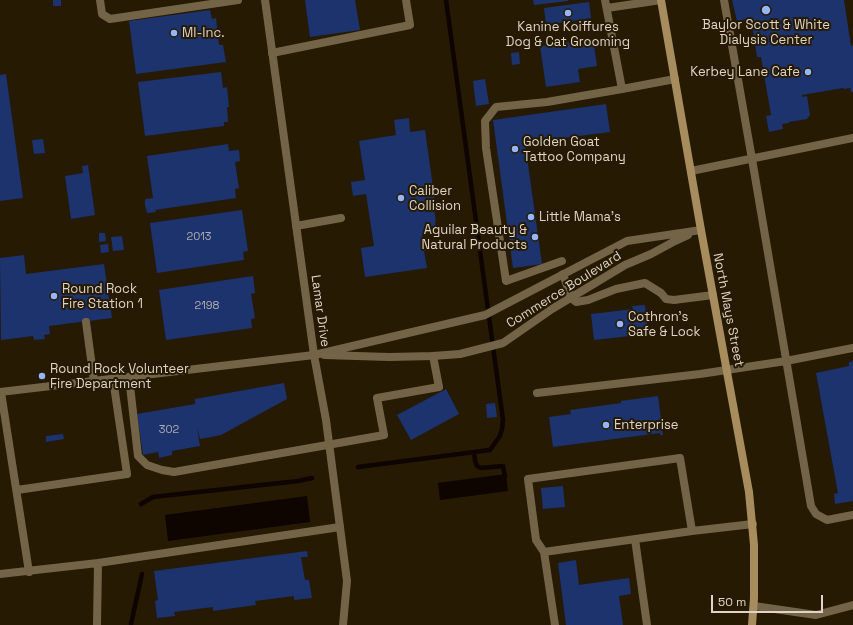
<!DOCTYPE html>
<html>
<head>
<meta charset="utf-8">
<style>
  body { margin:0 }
  #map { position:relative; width:853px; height:625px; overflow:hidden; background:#261a03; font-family:"Space Grotesk",sans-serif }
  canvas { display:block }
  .scale { position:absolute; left:711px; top:595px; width:112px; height:18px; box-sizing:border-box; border:2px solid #ded5c8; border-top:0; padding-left:5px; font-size:12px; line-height:14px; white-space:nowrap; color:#ded5c8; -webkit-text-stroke:3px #261a03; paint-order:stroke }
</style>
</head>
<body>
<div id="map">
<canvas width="853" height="625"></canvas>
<div class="scale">50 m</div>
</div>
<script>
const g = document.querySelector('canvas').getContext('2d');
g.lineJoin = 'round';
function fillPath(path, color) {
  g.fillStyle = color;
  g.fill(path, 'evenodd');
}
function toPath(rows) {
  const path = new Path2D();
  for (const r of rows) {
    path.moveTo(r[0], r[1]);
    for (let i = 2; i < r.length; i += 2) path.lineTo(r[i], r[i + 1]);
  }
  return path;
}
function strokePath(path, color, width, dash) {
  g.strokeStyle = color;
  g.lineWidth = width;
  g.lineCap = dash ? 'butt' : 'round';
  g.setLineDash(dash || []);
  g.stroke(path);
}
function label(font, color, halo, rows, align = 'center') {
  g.font = font + ' "Space Grotesk",sans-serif';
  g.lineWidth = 4;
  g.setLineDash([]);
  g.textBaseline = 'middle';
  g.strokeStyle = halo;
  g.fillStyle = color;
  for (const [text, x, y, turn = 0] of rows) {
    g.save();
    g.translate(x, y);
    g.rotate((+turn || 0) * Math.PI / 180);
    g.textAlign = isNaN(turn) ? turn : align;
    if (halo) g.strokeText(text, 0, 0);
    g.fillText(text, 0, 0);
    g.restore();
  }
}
fillPath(toPath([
  [506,474,508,491,440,500,438,483],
  [307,496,310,522,168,541,165,515]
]), '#0e0400');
strokePath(toPath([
  [474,452,475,460,477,466,481,468,503,466,505,477],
  [358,467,490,450,500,436,502,429,503,420,446,0],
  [141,504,153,497,298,481,312,478],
  [131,624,142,574]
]), '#0e0400', 4.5);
fillPath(toPath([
  [53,0,61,0,61,6,53,6],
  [305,0,355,0,360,30,310,37],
  [533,0,568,0,568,1,534,5],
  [732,0,844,0,851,46,853,45,853,92,851,92,850,88,844,89,843,88,802,95,802,97,807,96,810,115,807,119,789,122,789,123,782,124,783,129,769,132,766,116,771,115,761,57,757,57,751,18,737,21],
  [589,2,591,18,546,25,544,8],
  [210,10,212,19,216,18,219,45,223,45,226,62,136,74,129,21],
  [593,39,597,66,578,69,580,82,546,87,540,46],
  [519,52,520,64,512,65,511,53],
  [221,72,223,88,227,87,229,107,227,107,228,122,224,122,224,126,145,136,138,82],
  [6,74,23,198,0,201,0,75],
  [485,79,489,104,476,106,473,81],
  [606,104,610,132,525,143,542,264,513,268,493,120],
  [409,118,410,132,425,130,433,187,437,187,438,194,434,195,436,209,434,209,436,221,435,221,437,233,422,235,424,245,427,244,428,251,424,251,427,268,365,277,361,248,374,246,366,194,353,196,351,182,365,180,359,141,396,135,394,120],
  [43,139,45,153,34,154,32,140],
  [228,144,229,151,239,150,240,161,235,162,239,188,235,189,236,198,155,210,156,212,147,213,145,205,145,199,153,198,147,156],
  [88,165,95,215,71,219,65,176,83,173,82,166],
  [242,210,248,251,243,252,244,260,157,273,150,223],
  [99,233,105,233,106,241,99,242],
  [122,236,124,250,113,251,111,237],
  [108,244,109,252,101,253,100,245],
  [24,255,26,274,104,264,112,318,49,326,50,334,44,335,45,339,34,340,33,336,1,340,0,258],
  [253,276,255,293,251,294,255,318,251,319,252,328,166,340,159,290],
  [645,305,648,334,594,340,591,314,633,309,632,306],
  [853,361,853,501,835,504,834,494,838,493,816,373,849,366,849,362],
  [284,383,287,399,221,435,200,439,197,427,200,446,172,451,172,455,159,458,158,452,143,455,137,414,195,404,195,399],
  [446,389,459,414,411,440,397,415],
  [658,396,663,435,660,435,660,433,553,447,549,417,571,414,570,410,621,403,621,401],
  [495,403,497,417,487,418,486,404],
  [63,434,64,439,46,442,46,436],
  [563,486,565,507,543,509,541,488],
  [307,551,308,557,301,557,305,580,309,580,312,598,294,600,294,596,255,601,256,605,213,611,213,607,174,612,175,616,157,618,155,601,158,600,154,571],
  [576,560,579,585,629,578,631,594,619,596,623,625,566,625,558,563]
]), '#1c336d');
strokePath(toPath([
  [100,0,102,14,110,19,238,0],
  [605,0,622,89,675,79],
  [724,0,752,159,811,506,816,514,827,520,853,515],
  [607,8,661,0],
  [272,53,410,25,406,0],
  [691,171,853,138],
  [296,226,341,218],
  [562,261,506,281,486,148,485,121,496,107,547,102,622,89],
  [563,274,571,298,576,302,588,300,616,289,645,283,661,293,666,299,674,300,713,295],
  [86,322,94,381],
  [129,377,138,456,147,465,162,470,174,472,384,435,377,398,439,387,433,356],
  [1,392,29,572],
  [537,393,700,374,786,361,853,348],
  [17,490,127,474,113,379],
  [635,539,647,625],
  [544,552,692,531],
  [98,563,340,527],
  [0,574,98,563,97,625],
  [754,606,816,615,853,605],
  [555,625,544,552,536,540,528,479,680,458,692,531,753,524]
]), '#746447', 8);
strokePath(toPath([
  [265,0,314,355,326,420,347,581,343,625],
  [324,355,389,357,433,356,460,354,503,343,552,309,625,265,651,254,675,241,688,235],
  [0,392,314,355,485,315,627,241,701,230]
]), '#746447', 8);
strokePath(toPath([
  [661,0,701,230,749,492,754,545,754,598,752,625]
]), '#a78c5e', 8);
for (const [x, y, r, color] of [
  [766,10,5,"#95b6fd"],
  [568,13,4,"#95b6fd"],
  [174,33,4,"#95b6fd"],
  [808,72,4,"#95b6fd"],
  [515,149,4,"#95b6fd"],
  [401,198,4,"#95b6fd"],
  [531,217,4,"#95b6fd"],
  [535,237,4,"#95b6fd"],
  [54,296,4,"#95b6fd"],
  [620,324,4,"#95b6fd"],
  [42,376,4,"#95b6fd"],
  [606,425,4,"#95b6fd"]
]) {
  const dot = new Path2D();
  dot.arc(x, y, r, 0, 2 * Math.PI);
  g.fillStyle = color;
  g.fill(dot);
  strokePath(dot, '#261a03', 1.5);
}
label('11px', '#aeacb1', null, [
  ["2013",199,237],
  ["2198",207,306],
  ["302",169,430]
]);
label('13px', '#ded5c8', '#261a03', [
  ["Baylor Scott & White",766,25,"center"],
  ["Dialysis Center",766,40,"center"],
  ["Kanine Koiffures",568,27,"center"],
  ["Dog & Cat Grooming",568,42,"center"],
  ["MI-Inc.",182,33],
  ["Kerbey Lane Cafe",800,72,"right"],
  ["Golden Goat",523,142],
  ["Tattoo Company",523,157],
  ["Caliber",409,191],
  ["Collision",409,206],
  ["Little Mama's",539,217],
  ["Aguilar Beauty &",527,230,"right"],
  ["Natural Products",527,245,"right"],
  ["Round Rock",62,289],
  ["Fire Station 1",62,304],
  ["Cothron's",628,317],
  ["Safe & Lock",628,332],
  ["Round Rock Volunteer",50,369],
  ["Fire Department",50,384],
  ["Enterprise",614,425]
], 'left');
label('13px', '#ded5c8', '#261a03', [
  ["Commerce Boulevard",564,290,-32],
  ["North Mays Street",728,310,79],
  ["Lamar Drive",320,311,82]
]);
</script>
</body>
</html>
